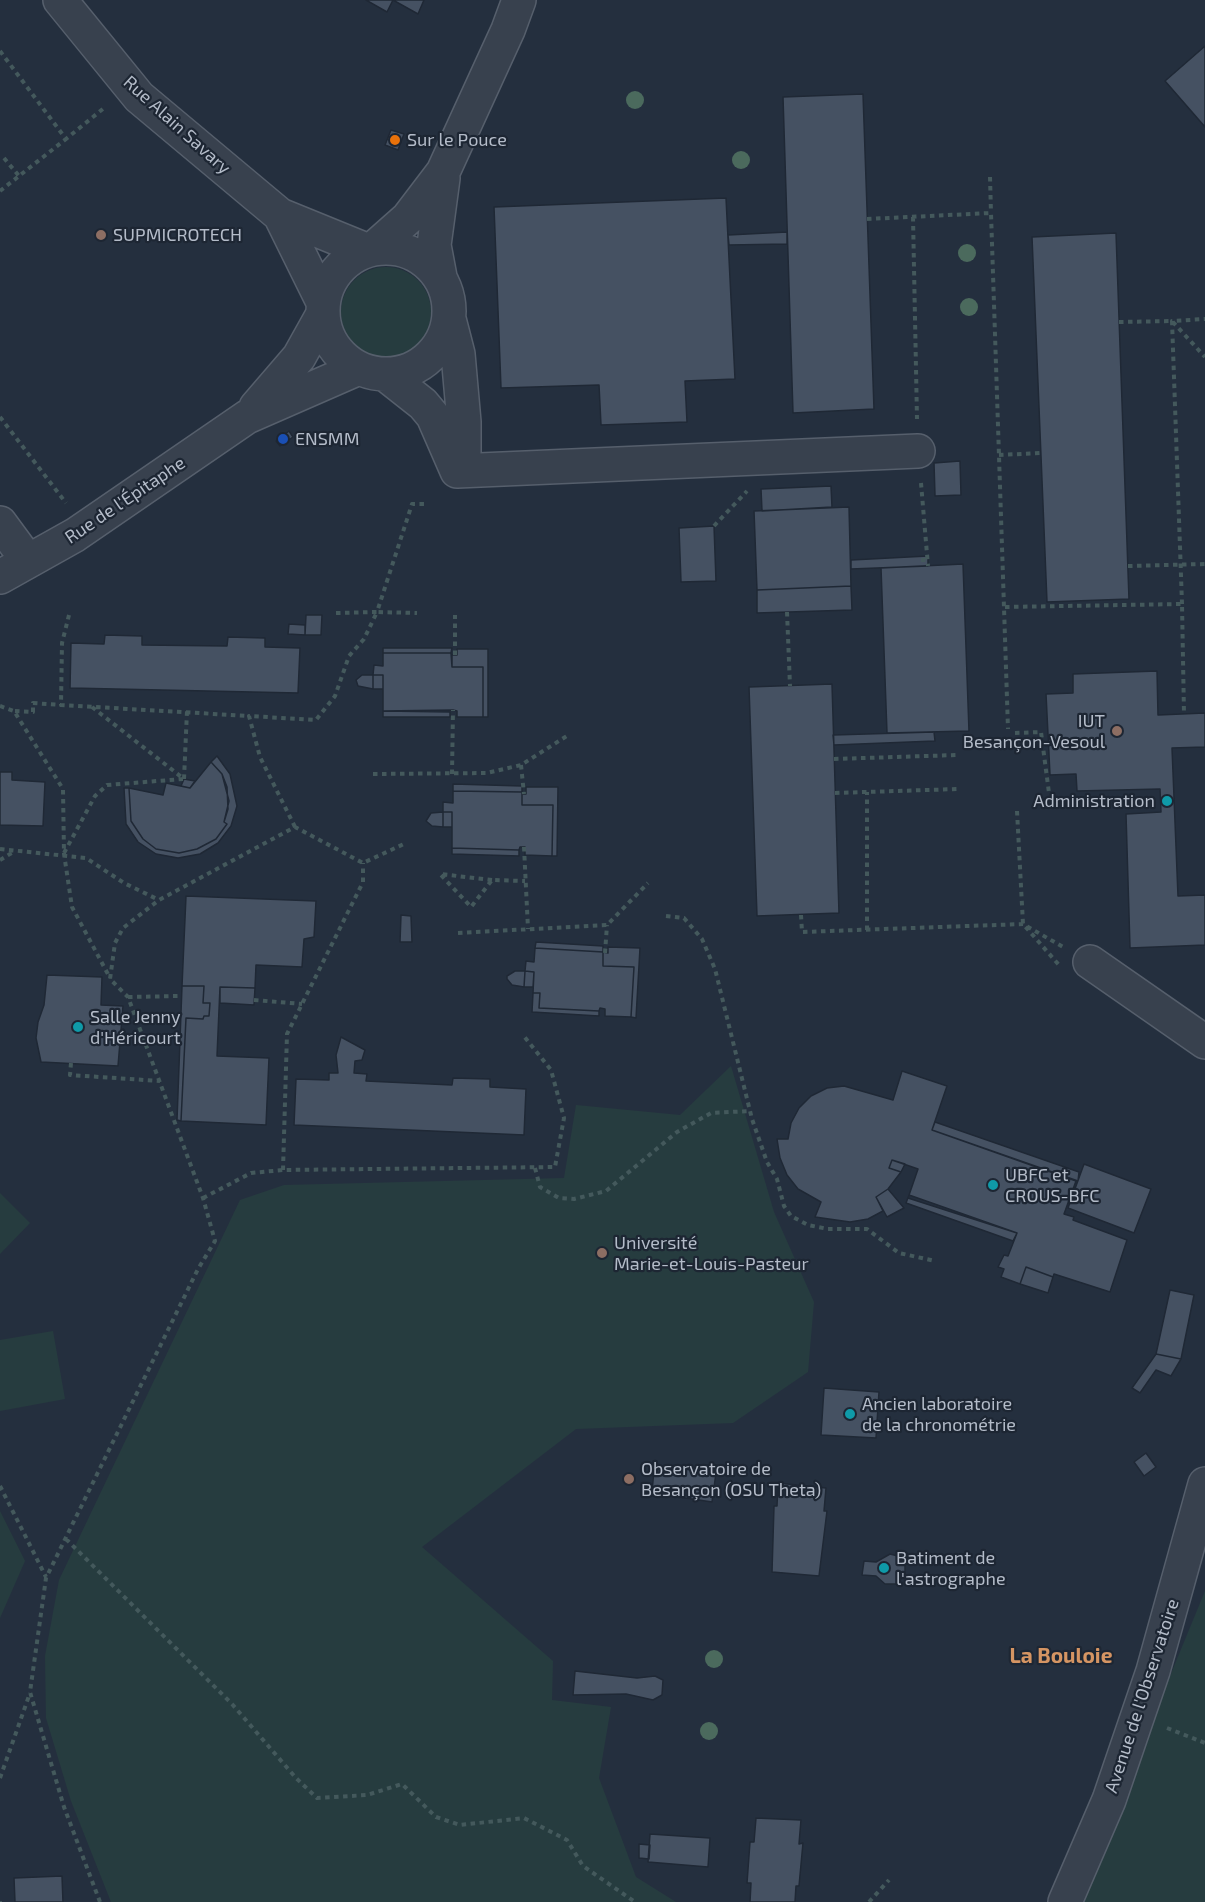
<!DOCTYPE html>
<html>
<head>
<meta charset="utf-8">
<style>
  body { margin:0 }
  canvas { display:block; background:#242f3e }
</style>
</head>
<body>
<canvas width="1205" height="1902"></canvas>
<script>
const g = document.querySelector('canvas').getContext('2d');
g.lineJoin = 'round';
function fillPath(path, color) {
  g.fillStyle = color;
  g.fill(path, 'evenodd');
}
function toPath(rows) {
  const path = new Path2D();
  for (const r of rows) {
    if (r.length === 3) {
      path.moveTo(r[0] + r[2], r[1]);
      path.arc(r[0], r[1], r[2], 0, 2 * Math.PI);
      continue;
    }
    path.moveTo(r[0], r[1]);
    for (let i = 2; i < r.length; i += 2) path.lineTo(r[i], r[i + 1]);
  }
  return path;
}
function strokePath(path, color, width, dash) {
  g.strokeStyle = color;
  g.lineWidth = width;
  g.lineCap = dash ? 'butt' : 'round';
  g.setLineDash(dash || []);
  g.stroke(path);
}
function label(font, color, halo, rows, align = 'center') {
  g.font = font + ' "Exo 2",sans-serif';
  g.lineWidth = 4.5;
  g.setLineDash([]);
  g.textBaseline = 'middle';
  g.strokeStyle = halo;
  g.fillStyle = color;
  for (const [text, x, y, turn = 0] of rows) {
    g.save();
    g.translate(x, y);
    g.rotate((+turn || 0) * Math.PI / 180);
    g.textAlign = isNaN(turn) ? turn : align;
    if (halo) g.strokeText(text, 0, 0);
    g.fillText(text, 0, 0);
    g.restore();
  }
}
fillPath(toPath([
  [386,312,45],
  [731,1066,774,1212,814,1302,808,1372,733,1423,576,1429,422,1547,553,1661,552,1700,611,1707,599,1778,636,1877,676,1902,111,1902,71,1801,46,1718,45,1656,59,1580,240,1200,284,1185,564,1178,576,1105,680,1115],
  [0,1193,30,1223,0,1254],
  [53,1331,65,1399,0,1411,0,1340],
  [0,1511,25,1561,0,1618],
  [1205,1591,1205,1902,1077,1902]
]), '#263c3f');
const building = toPath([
  [366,0,393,0,387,12,366,0],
  [393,0,424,0,418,14,393,0],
  [1205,46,1205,127,1165,81,1205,46],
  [863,94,874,409,793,413,783,97,863,94],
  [391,130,404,134,398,150,385,145,391,130],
  [726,198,735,379,685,381,687,422,601,425,599,385,501,388,494,207,726,198],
  [787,232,787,244,729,245,728,235,787,232],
  [1116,233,1129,599,1047,602,1032,237,1116,233],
  [289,431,293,437,280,446,276,441,289,431],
  [960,461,961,495,935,496,934,463,960,461],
  [831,486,832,507,762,511,761,489,831,486],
  [849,507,851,586,757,590,754,511,849,507],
  [714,526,716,581,681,582,679,528,714,526],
  [928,556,928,566,851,569,851,560,928,556],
  [963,564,969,731,887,733,881,568,963,564],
  [851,586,852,610,757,613,757,590,851,586],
  [306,615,322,615,321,635,305,635,306,615],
  [289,624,305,625,305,635,288,634,289,624],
  [105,635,142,636,142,645,227,646,228,637,265,638,265,647,300,648,298,693,70,688,71,643,104,644,105,635],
  [383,648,452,648,451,653,383,653,383,648],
  [457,649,488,649,488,717,483,717,483,667,452,667,452,655,457,655,457,649],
  [383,653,451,653,452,667,483,667,483,717,457,717,457,711,453,710,383,711,383,675,373,675,374,665,383,666,383,653],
  [1157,671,1158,715,1205,713,1205,747,1172,748,1178,896,1205,895,1205,945,1130,948,1126,814,1161,812,1160,789,1077,791,1076,774,1050,775,1046,694,1073,693,1073,674,1157,671],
  [362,675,373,675,373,689,358,686,356,680,362,675],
  [373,675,383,675,383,689,373,689,373,675],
  [832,684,839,913,757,916,749,687,832,684],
  [383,711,450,712,450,717,383,717,383,711],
  [934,732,935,741,834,745,833,735,934,732],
  [217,756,230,774,237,806,231,826,218,843,200,854,178,858,156,854,138,842,126,824,124,788,129,788,131,821,143,839,156,849,179,853,197,849,216,839,227,824,224,822,229,801,222,774,211,762,217,756],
  [211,762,222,774,227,787,228,809,224,822,227,824,216,839,197,849,179,853,156,849,143,839,131,821,129,788,163,795,166,783,190,788,211,762],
  [0,772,12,772,12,780,45,782,43,826,0,825,0,772],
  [184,779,195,781,190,788,181,786,184,779],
  [453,784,522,786,522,792,453,791,453,784],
  [526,787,558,787,557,856,552,856,553,805,522,805,522,794,526,794,526,787],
  [453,791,522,792,522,805,553,805,552,856,525,855,525,847,520,847,519,850,452,848,452,812,443,812,443,802,453,803,453,791],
  [443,812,452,812,452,827,443,827,443,812],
  [443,812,443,827,432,826,426,821,431,813,443,812],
  [452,848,519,850,519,856,452,854,452,848],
  [186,896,316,901,314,937,304,939,302,967,256,965,255,988,220,987,217,1056,269,1058,266,1125,181,1121,186,1018,203,1019,204,1016,209,1016,210,1003,203,1003,204,986,182,986,186,896],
  [401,915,411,916,412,942,400,942,401,915],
  [536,942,603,946,603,952,535,948,536,942],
  [608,947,640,948,636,1018,631,1017,634,967,603,966,603,952,608,953,608,947],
  [535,948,603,952,603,966,634,967,631,1017,605,1016,605,1009,600,1008,599,1011,539,1008,540,993,533,993,534,972,525,971,526,961,534,962,535,948],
  [515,971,525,971,524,987,512,985,507,979,507,976,515,971],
  [525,971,534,972,533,987,524,987,525,971],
  [47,975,102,977,101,1005,123,1006,118,1066,41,1062,36,1038,38,1022,44,1005,47,975],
  [182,986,204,986,203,1003,210,1003,209,1016,204,1016,203,1019,186,1018,181,1121,177,1120,182,986],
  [220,987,255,988,254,1005,220,1003,220,987],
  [533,993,540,993,539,1008,599,1011,599,1016,532,1012,533,993],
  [341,1037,365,1050,362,1060,355,1061,354,1073,367,1074,366,1081,452,1085,453,1078,490,1079,490,1087,526,1089,524,1135,294,1125,296,1079,329,1080,329,1073,338,1073,336,1055,341,1037],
  [902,1071,947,1086,932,1130,1076,1181,1064,1214,1074,1217,1073,1220,1127,1240,1110,1292,1054,1274,1053,1277,1026,1267,1020,1284,1001,1277,1004,1269,998,1267,1004,1255,1008,1256,1017,1233,908,1198,918,1169,892,1160,889,1168,901,1172,888,1189,876,1197,883,1211,868,1219,850,1222,815,1217,821,1202,798,1189,787,1175,780,1158,777,1139,788,1139,791,1123,799,1108,811,1096,827,1088,844,1086,893,1100,902,1071],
  [935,1122,1079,1172,1078,1181,932,1130,935,1122],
  [892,1160,905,1164,901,1172,889,1168,892,1160],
  [1084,1164,1151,1189,1134,1233,1068,1208,1084,1164],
  [888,1189,904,1208,887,1217,876,1197,888,1189],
  [909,1195,1017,1233,1013,1241,906,1203,909,1195],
  [1026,1267,1053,1277,1048,1293,1020,1284,1026,1267],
  [1170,1290,1194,1295,1181,1359,1156,1354,1170,1290],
  [1156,1354,1181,1359,1171,1376,1156,1370,1140,1393,1132,1388,1156,1354],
  [824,1388,879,1392,876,1438,821,1435,824,1388],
  [1146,1453,1156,1467,1144,1476,1134,1462,1146,1453],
  [668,1467,716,1473,712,1502,652,1493,654,1469,668,1470,668,1467],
  [778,1483,826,1488,824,1511,827,1511,819,1576,772,1572,774,1506,777,1506,778,1483],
  [890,1554,898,1556,905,1566,905,1574,897,1584,885,1584,876,1576,862,1575,864,1561,876,1562,890,1554],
  [575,1671,637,1678,655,1676,663,1680,662,1695,653,1700,626,1694,573,1695,575,1671],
  [756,1818,801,1820,799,1844,803,1843,799,1886,796,1886,795,1902,750,1902,751,1883,747,1883,750,1842,754,1842,756,1818],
  [650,1834,710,1838,708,1867,648,1862,650,1834],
  [639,1844,650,1845,649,1859,639,1858,639,1844],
  [62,1876,63,1902,15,1902,14,1878,62,1876]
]);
fillPath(building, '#455162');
strokePath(building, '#1f2835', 1.5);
const minor = toPath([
  [60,0,139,97,280,215,366,250],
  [280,215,323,302],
  [386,311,63],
  [373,249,408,218,443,172,508,30,519,0],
  [440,277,434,245,443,178],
  [449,319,458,354,464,422,464,452,457,471],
  [385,374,423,404,433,416,457,471],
  [256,407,299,357,323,314],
  [457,471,918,451],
  [0,523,28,561],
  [0,577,75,535,247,417,359,368],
  [1090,962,1205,1042],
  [1065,1902,1109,1800,1153,1671,1205,1484]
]);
strokePath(minor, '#565f6c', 36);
strokePath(toPath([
  [0,51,66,139,104,108],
  [4,158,19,176],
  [990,177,991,213],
  [0,191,66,139],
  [913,217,917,419],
  [867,219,991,213,1008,729],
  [1119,322,1172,321,1205,357],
  [0,417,66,503],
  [999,455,1041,453],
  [921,483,928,566],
  [714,526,747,491],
  [921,560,928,560],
  [1128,566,1205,564],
  [1182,604,1172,321,1205,319],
  [1005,607,1182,604,1184,714],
  [787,612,790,686],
  [336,613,377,612,412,504,424,504],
  [69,615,62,643,61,705,249,716],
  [455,655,455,615],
  [0,706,14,711,63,789,64,854,72,907,110,978],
  [92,707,184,779,187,711],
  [15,711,33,712,33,703,61,705],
  [1015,733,1041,732,1049,793],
  [834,759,957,755],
  [521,765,524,794],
  [373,774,487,773,521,765,570,734],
  [452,774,453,710],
  [835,793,958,789],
  [1017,811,1023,924,1059,965],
  [295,827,260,757,249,716,316,720,335,696,349,656,364,639,377,612,417,613],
  [524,847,528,929],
  [0,849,86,858,124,883,159,900],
  [64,853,95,796,107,785,183,779],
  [0,860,15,851],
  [492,880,440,874,471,907,492,880,525,881],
  [801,915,802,932,1023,924,1063,947],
  [666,916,684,918,702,939,715,969,752,1119,767,1162,777,1179,784,1206,791,1216,808,1225,828,1229,867,1229,899,1253,935,1261],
  [867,930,867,792],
  [458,933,607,925,648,883],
  [605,953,607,925],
  [128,997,179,996],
  [254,1000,302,1004],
  [71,1063,70,1075,160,1081],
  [535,1168,540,1187,559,1198,574,1199,606,1191,677,1132,711,1113,750,1111],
  [283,1170,287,1034,363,882,363,863],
  [203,1198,251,1173,283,1170,555,1167,564,1118,551,1070,523,1035],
  [0,1486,46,1577],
  [66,1539,232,1704,296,1778,317,1798,367,1795,402,1784,436,1817,460,1825,524,1818,567,1840,583,1866,635,1902],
  [1167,1728,1205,1743],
  [0,1778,30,1693],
  [0,1901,0,1902],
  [100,1902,64,1807,30,1692,46,1578,198,1269,215,1241,203,1198,128,997,110,979,115,943,123,928,159,900,295,827,363,863,406,843],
  [869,1902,889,1880]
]), '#44595c', 4, [4.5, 4.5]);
strokePath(minor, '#38414e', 33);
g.fillStyle = '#4b6a5d';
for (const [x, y] of [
  [635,100],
  [741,160],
  [967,253],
  [969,307],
  [714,1659],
  [709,1731]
]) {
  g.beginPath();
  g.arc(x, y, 9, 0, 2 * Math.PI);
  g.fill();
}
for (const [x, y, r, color] of [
  [395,140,6,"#e8710a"],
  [101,235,6,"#8d6e63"],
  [283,439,6,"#1a4fb4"],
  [1117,731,6,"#8d6e63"],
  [1167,801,6,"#0f9aa8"],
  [78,1027,6,"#0f9aa8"],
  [993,1185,6,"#0f9aa8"],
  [602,1253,6,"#8d6e63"],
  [850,1414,6,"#0f9aa8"],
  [629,1479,6,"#8d6e63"],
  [884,1568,6,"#0f9aa8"]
]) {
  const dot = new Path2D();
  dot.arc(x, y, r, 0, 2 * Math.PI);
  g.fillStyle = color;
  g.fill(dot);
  strokePath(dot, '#1d2633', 2);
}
label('18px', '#b4bcc9', '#1d2633', [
  ["Rue Alain Savary",177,125,42],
  ["Rue de l'Épitaphe",125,500,-34],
  ["Avenue de l'Observatoire",1142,1696,-72]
]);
label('18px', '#b4bcc9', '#1d2633', [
  ["Sur le Pouce",407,140],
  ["SUPMICROTECH",113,235],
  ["ENSMM",295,439],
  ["IUT",1105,721,"right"],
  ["Besançon-Vesoul",1105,742,"right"],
  ["Administration",1155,801,"right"],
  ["Salle Jenny",90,1017],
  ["d'Héricourt",90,1038],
  ["UBFC et",1005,1175],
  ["CROUS-BFC",1005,1196],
  ["Université",614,1243],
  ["Marie-et-Louis-Pasteur",614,1264],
  ["Ancien laboratoire",862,1404],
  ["de la chronométrie",862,1425],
  ["Observatoire de",641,1469],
  ["Besançon (OSU Theta)",641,1490],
  ["Batiment de",896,1558],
  ["l'astrographe",896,1579]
], 'left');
label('bold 21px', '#d59563', '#1d2633', [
  ["La Bouloie",1061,1656]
]);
</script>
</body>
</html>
